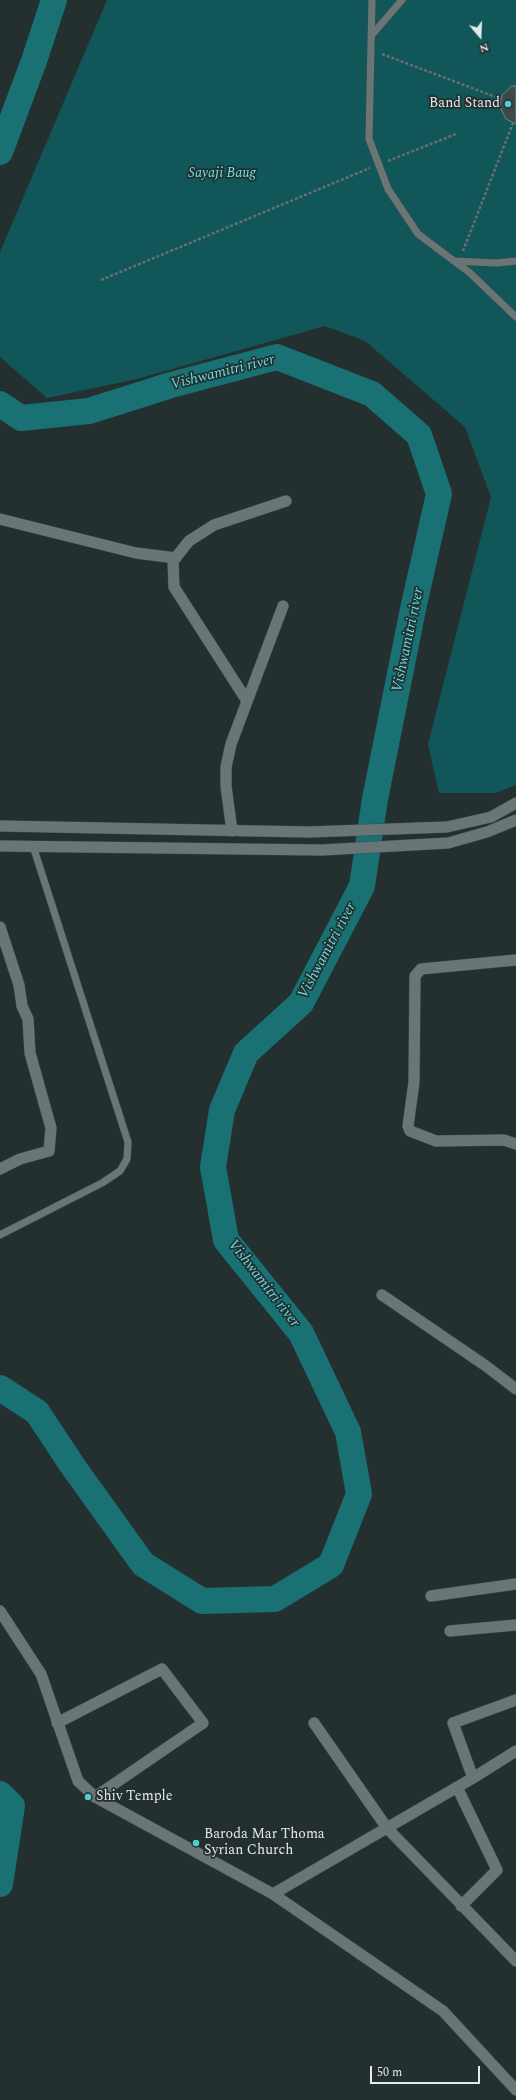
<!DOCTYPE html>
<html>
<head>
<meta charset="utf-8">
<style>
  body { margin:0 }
  #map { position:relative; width:516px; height:2100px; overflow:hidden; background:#242f2f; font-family:Spectral,serif }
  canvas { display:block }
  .north { position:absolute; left:460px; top:16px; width:40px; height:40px; -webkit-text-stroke:3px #242f2f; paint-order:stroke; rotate:161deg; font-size:11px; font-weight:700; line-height:16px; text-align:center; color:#e3eaea }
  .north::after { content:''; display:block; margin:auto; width:14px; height:18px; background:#e3eaea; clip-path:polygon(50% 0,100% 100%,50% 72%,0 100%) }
  .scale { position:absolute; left:370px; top:2066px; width:110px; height:18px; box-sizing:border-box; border:2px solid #e3eaea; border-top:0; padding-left:5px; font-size:12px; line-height:14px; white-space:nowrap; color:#e3eaea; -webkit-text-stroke:3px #242f2f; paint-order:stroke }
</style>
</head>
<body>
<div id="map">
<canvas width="516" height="2100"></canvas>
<div class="north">N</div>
<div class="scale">50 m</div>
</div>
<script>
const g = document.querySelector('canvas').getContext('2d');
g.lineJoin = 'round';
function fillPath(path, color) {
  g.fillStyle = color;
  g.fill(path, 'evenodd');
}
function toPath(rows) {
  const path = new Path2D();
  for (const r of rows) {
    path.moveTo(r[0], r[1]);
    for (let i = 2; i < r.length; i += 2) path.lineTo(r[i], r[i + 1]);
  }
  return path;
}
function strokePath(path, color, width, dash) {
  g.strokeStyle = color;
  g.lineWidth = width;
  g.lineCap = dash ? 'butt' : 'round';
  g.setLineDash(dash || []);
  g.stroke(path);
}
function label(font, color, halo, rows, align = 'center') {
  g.font = font + ' Spectral,serif';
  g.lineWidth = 3.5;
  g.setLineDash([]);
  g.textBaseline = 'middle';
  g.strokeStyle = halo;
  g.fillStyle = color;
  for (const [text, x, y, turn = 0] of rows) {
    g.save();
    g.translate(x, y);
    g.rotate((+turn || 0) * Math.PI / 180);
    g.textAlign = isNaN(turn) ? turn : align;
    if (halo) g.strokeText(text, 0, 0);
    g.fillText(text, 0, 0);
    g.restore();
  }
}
fillPath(toPath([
  [107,0,516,0,516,785,495,793,439,793,428,744,491,497,465,427,365,341,325,326,137,379,47,398,0,357,0,252]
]), '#115659');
strokePath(toPath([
  [0,152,34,61,54,0],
  [0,404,21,418,89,411,171,385,277,357,372,394,419,435,439,494,413,609,375,799,362,886,301,1003,246,1053,222,1110,213,1167,226,1240,301,1333,348,1432,359,1494,331,1565,275,1599,202,1601,143,1564,72,1465,37,1412,0,1388],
  [0,1794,12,1806,0,1884]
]), '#197174', 26);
const building = toPath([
  [512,86,516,86,516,124,506,119,500,107,502,95,512,86]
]);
fillPath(building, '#3d4849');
strokePath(building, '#778383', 1);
const service = toPath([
  [372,0,369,139,388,189,418,234,470,273,516,317],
  [371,36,402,0],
  [454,261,497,263,516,261],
  [0,1235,102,1183,120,1171,127,1159,128,1142,33,846]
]);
const minor = toPath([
  [0,519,136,553,176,558],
  [247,701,174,587,173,561,189,541,214,525,286,501],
  [232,831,226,786,226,767,231,744,283,606],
  [0,927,19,985,22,1006,28,1019,30,1053,51,1128,49,1151,20,1159,0,1169],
  [516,960,421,969,415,976,414,1082,408,1126,410,1131,436,1141,504,1140,516,1144],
  [382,1295,486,1366,516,1389],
  [431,1596,516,1584],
  [0,1611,41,1674,78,1781,95,1797,273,1894,443,2011,516,2090],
  [450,1631,516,1625],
  [516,1700,453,1723,473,1778,516,1751],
  [57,1723,162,1669,203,1723,95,1797],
  [314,1723,387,1828,516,1961],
  [457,1787,497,1870,461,1906],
  [273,1894,473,1778]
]);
const tertiary = toPath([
  [0,826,309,832,447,827,491,817,516,803],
  [0,846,322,850,448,843,487,832,516,820]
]);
strokePath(service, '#404a4a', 8);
strokePath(minor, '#404a4a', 12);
strokePath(tertiary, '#404a4a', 12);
strokePath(toPath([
  [382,54,501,99],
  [388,161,456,134],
  [463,251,513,123],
  [101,280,370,168]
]), '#667070', 2.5, [3, 2]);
strokePath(service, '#6a7676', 7);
strokePath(minor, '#6a7676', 11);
strokePath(tertiary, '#6a7676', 11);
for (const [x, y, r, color] of [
  [508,104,4,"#51ccd2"],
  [88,1797,4,"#51ccd2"],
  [196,1843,4,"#51ccd2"]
]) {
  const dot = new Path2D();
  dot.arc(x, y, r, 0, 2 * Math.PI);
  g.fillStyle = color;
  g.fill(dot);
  strokePath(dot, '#242f2f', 1.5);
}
label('14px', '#e3eaea', '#242f2f', [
  ["Band Stand",500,104,"right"],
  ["Shiv Temple",96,1797],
  ["Baroda Mar Thoma",204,1835],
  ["Syrian Church",204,1851]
], 'left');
label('italic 14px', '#6ce4ea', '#242f2f', [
  ["Sayaji Baug",222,174]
]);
label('italic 15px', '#64dde2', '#242f2f', [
  ["Vishwamitri river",223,373,-14],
  ["Vishwamitri river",409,640,-78],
  ["Vishwamitri river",328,951,-62],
  ["Vishwamitri river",263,1284,52]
]);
</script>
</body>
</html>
